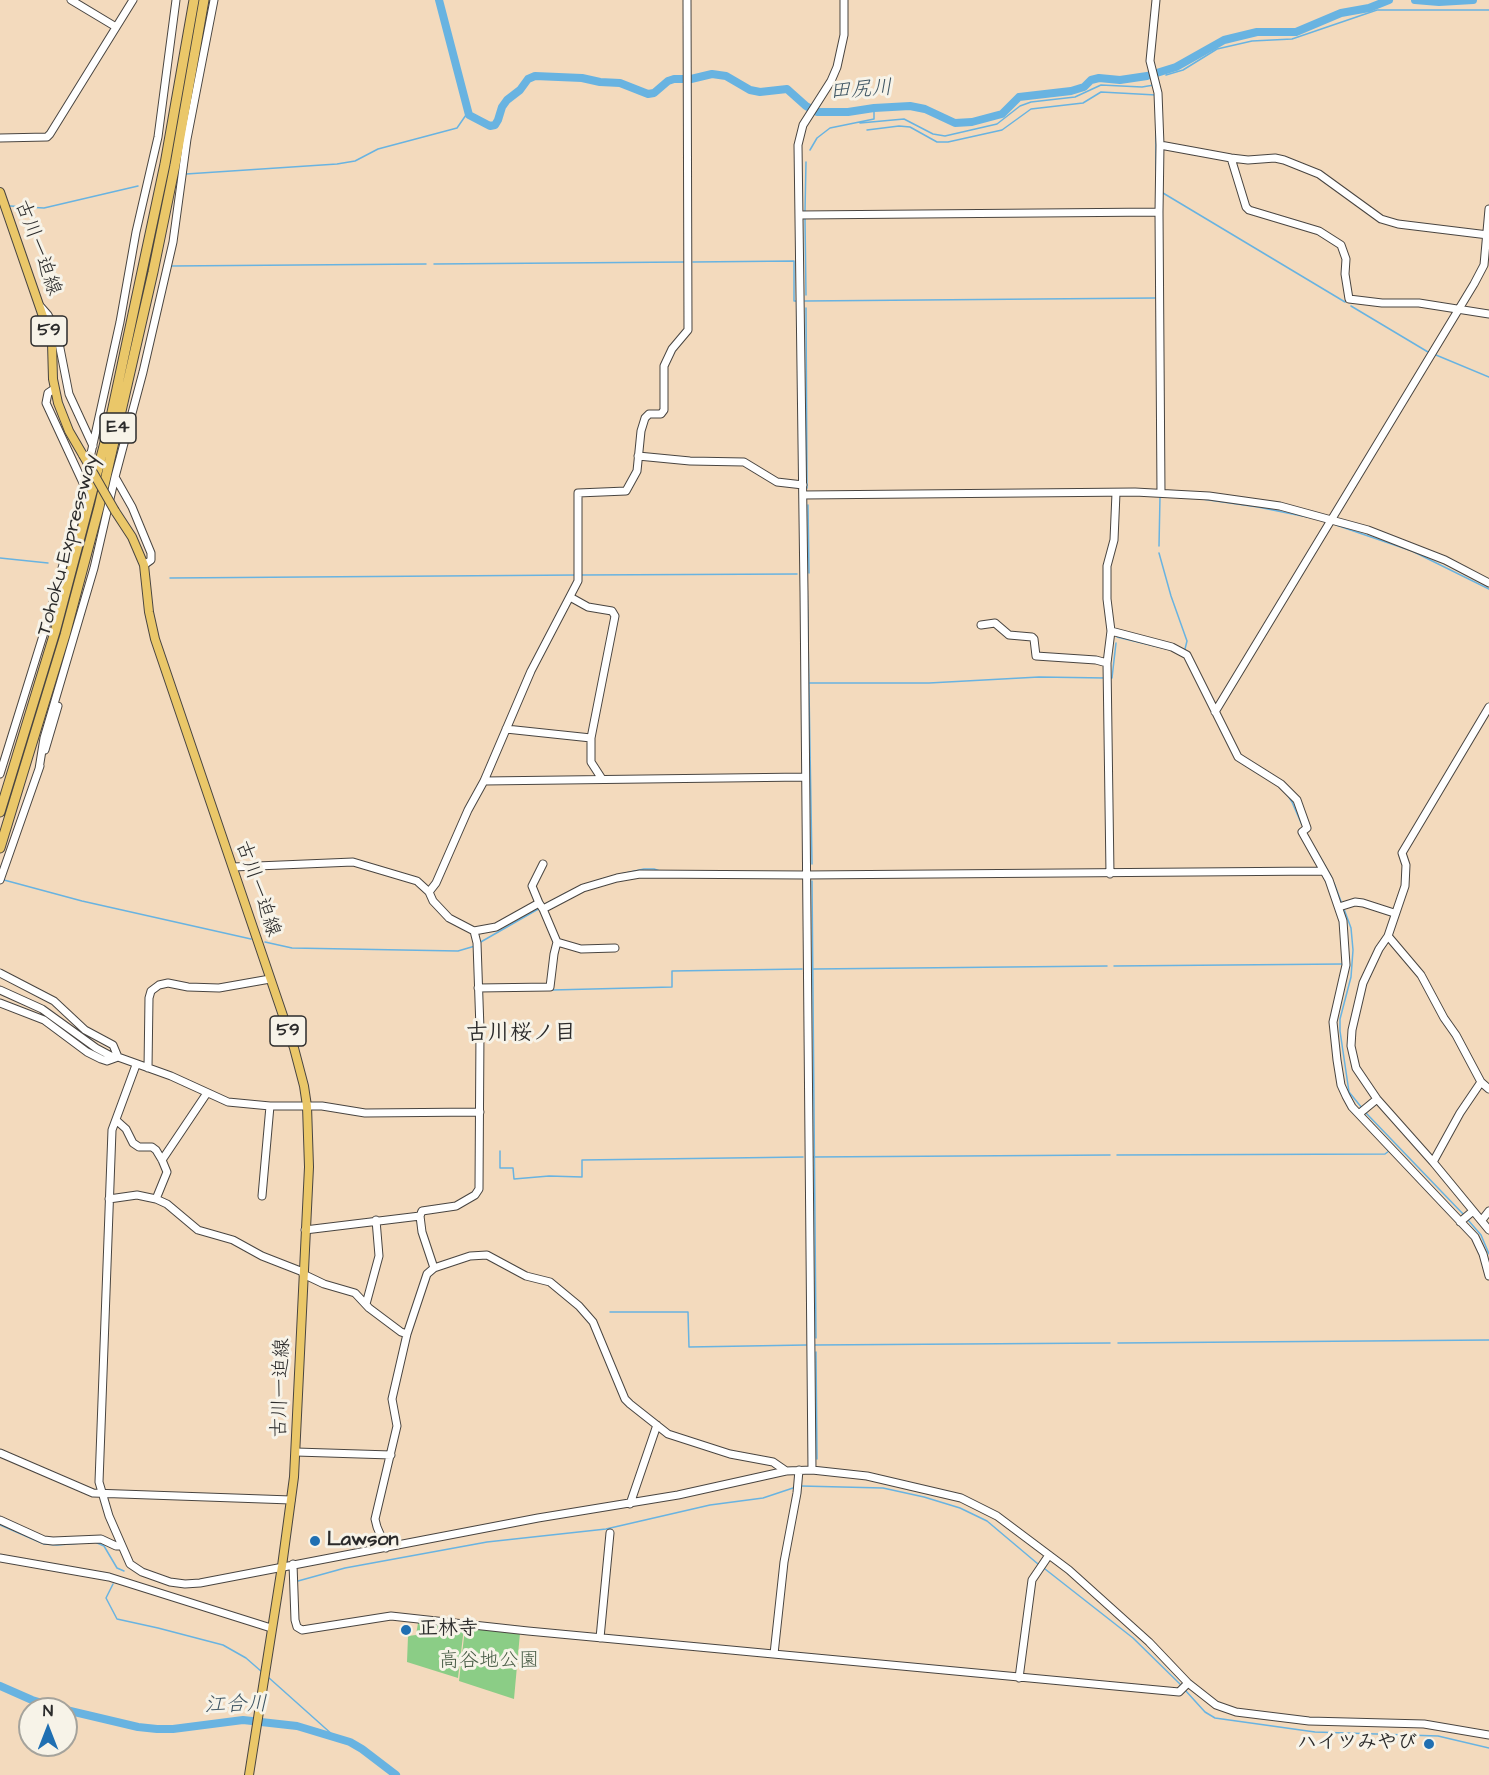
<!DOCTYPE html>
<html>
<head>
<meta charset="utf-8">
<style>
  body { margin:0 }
  #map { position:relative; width:1489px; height:1775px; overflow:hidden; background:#f3dabd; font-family:"Architects Daughter",sans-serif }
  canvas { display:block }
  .north { position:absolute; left:18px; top:1697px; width:60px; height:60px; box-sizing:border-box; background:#f7f3e8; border:2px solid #a5a39c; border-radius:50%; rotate:0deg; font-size:16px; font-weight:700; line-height:24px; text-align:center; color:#2b2b2b }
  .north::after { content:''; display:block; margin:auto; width:21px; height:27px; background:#1f6fb2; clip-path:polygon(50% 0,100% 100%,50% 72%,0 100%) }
</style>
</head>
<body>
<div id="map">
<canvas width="1489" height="1775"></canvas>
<div class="north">N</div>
</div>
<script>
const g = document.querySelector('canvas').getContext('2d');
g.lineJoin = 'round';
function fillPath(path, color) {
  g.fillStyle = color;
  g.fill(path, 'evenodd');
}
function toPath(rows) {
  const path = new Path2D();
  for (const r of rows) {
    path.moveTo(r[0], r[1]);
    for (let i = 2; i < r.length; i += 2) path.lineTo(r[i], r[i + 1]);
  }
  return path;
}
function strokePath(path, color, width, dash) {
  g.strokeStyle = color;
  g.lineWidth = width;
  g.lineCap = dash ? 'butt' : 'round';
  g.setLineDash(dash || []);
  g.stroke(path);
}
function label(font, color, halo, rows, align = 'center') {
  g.font = font + ' "Architects Daughter","Klee One",sans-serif';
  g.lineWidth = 6;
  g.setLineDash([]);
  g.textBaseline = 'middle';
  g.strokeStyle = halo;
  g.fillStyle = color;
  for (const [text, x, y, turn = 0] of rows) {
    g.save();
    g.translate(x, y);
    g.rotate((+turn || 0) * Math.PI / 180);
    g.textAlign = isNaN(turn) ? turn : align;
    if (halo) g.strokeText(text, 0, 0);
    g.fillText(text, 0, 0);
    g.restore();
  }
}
fillPath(toPath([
  [418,1623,464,1627,458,1678,407,1662,408,1636,416,1635],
  [465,1628,520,1633,514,1699,459,1681]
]), '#8bcd86');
strokePath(toPath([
  [1166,75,1183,70,1217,49,1252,41,1292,39,1377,10,1489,10],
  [860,123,904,119,933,134,945,136,997,124,1020,106,1031,102,1075,97,1101,85,1142,87,1154,85],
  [1156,127,1156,170],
  [867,130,899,126,910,127,937,142,948,142,1002,130,1031,109,1083,103,1101,92,1156,95],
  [810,150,817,138,830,128,874,119,874,108],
  [186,174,337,164,355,161,378,149,457,128,466,115,469,115],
  [1163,193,1345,302],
  [10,206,44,208,138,186],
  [805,211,806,162],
  [805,219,806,295],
  [693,262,794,261,794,301,797,301],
  [434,264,684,262],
  [171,266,426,264],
  [805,301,1155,298],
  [1351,306,1428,352],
  [806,308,807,488],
  [1436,355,1489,377],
  [1202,499,1258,507,1312,518],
  [808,505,809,573],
  [1336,525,1412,551,1489,589],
  [1159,546,1160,497,1173,497],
  [1159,553,1171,596,1187,641,1185,649],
  [0,558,48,563],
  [807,574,812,864],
  [581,575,797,574],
  [170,578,577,575],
  [1117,637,1171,650],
  [1111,678,1112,678,1116,643],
  [810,683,929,683,1039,677,1106,678],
  [1220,729,1236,759,1259,774],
  [1287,794,1292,802,1302,825],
  [1312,843,1331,876],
  [1307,868,1318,868],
  [621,874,644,869,654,869,660,871],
  [4,880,82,901,251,939],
  [595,881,613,876],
  [812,881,816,1338],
  [1334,883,1342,904],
  [546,904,566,893],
  [1344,909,1351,928,1353,950,1351,977,1340,1019,1340,1031,1349,1092,1362,1108],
  [265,942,292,948,458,951,475,946],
  [479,943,540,908],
  [1114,966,1343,964],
  [814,969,1107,966],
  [552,990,672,987,672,971,802,969],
  [1366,1113,1464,1215],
  [500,1151,500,1168,513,1168,514,1179,549,1176,582,1177,582,1160,803,1157],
  [1117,1155,1385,1154,1389,1151],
  [812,1157,1110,1155],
  [1468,1220,1481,1235,1489,1254],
  [610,1312,688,1312,689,1347,806,1345],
  [1118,1343,1489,1340],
  [814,1345,1110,1343],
  [816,1352,817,1459],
  [801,1486,883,1488,924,1497,960,1508,987,1521,1038,1564],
  [0,1525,44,1544,57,1545,82,1543],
  [95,1542,104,1546,117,1568,124,1571],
  [1045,1569,1133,1638,1182,1686],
  [298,1581,345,1568,487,1542,606,1529,710,1505,763,1498,796,1487],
  [113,1584,106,1598,117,1619,158,1628,223,1645,246,1658,262,1672],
  [268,1677,334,1736],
  [1185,1690,1205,1712,1215,1718,1315,1732,1438,1736,1489,1748]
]), '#68b3e1', 1.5);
strokePath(toPath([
  [439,0,469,115,490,126,495,125,498,120,502,107,507,100,520,90,528,79,535,76,582,78,600,82,620,83,648,94,654,93,668,81,674,79,691,79,712,74,726,76,750,90,760,92,787,89,806,106,817,112,848,112,874,108,910,106,925,109,955,123,972,122,1002,114,1019,97,1071,91,1084,87,1091,80,1099,78,1120,80,1147,76,1176,67,1224,40,1257,32,1296,32,1341,13,1369,8,1389,0],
  [1415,0,1439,2,1473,0],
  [0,1686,32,1700,63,1709],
  [66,1710,138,1727,157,1729,173,1729,243,1720,297,1726,350,1742,362,1749,396,1775]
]), '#68b3e1', 8);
const minor = toPath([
  [71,0,116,27],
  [0,138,47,137,50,134,133,0],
  [1160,145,1231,158,1248,160,1275,158,1284,160,1319,174,1381,219,1398,224,1488,235],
  [1231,158,1246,207,1249,210,1319,231,1341,245,1346,259,1345,274,1349,299,1382,303,1419,303,1489,314],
  [1159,212,1161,493],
  [800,215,1159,212,1160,145,1158,93,1150,61,1156,0],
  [41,307,48,315,57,333,69,394,93,446],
  [638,456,690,461,744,462,777,482,803,485],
  [84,485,120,322,136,232,158,137,176,0],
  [803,495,1135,492,1209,496,1280,506,1368,530,1445,560,1489,583],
  [144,565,151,560,151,553,132,507,115,477,143,372,173,242,187,139,214,0],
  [570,597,588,607,612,611,615,616,591,738,591,762,602,779],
  [981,625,995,623,1009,635,1032,637,1034,639,1036,656,1096,660,1107,663],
  [1111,631,1172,647,1187,655,1238,757,1281,784,1297,800,1307,828,1302,832,1329,880,1343,921,1346,965,1333,1022,1337,1060,1341,1085,1346,1096,1352,1107,1475,1237,1483,1254,1489,1276],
  [1489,707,1402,853,1406,865,1405,886,1388,936,1379,949,1363,983,1352,1030,1351,1046,1356,1068,1377,1099,1433,1162,1489,1230],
  [1215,712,1474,284,1484,265,1489,209],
  [506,729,591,738],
  [45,750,58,706],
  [39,769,44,738,94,568,115,477],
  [0,774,51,610,84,485,46,403,48,393,54,389],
  [484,781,805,777],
  [233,867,353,862,417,881,429,892,433,901,449,918,474,931,496,927,539,903,543,909,583,888,617,878,640,874,805,875,1323,871],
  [1110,874,1107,663,1111,631,1107,599,1107,566,1114,540,1116,493],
  [0,880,40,766],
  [429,892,436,883,468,810,484,781,531,671,578,581,578,493,626,491,637,471,641,431,645,418,649,414,661,414,664,410,664,366,672,349,688,330,687,0],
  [539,903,532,886,543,864],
  [1339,907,1355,902,1363,903,1394,913],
  [543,909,557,942,581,949,615,948],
  [1388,936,1421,975,1444,1018,1456,1035,1481,1082,1489,1089],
  [0,973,54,1001,85,1030,113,1045,118,1057,107,1061,101,1059,87,1052,44,1020,0,1003],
  [478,988,550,987,554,954,557,942],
  [0,990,42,1009,96,1048,111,1056,118,1057,171,1076,228,1102,270,1106,322,1106,365,1113,480,1112],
  [136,1065,112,1130,99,1482,109,1516,130,1564,142,1572,170,1582,185,1584,200,1583,538,1518,678,1495,786,1471,812,1470,867,1476,961,1498,997,1516,1069,1570,1149,1642,1188,1683,1216,1705,1236,1712,1309,1721,1424,1724,1489,1735],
  [148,1068,149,998,151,991,159,985,168,983,188,987,219,988,270,979],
  [1360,1113,1377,1099],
  [116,1120,126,1129,133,1143,139,1147,152,1147,156,1150,162,1160,167,1172,156,1199],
  [162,1160,207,1093],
  [1433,1162,1460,1113,1481,1082],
  [262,1196,270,1106],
  [109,1199,137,1195,156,1199,167,1204,198,1230,233,1240,262,1256,303,1272],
  [420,1216,422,1232,434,1268],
  [1482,1220,1489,1211],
  [1460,1222,1473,1211],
  [305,1230,420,1216,422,1211,456,1206,475,1195,479,1189,480,1029,477,943,474,931],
  [303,1274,324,1284,355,1293,369,1308,401,1332,407,1334],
  [366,1304,379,1256,376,1220],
  [296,1452,391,1455],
  [0,1453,93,1493,291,1500],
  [812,1470,804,591,798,145,803,125,831,81,837,67,844,35,844,0],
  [630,1504,657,1425],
  [0,1520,44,1540,53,1541,101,1539,116,1546,122,1546],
  [386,1548,377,1527,375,1519,397,1426,392,1399,407,1334,427,1274,434,1268,470,1256,487,1255,526,1276,550,1282,579,1306,593,1322,625,1399,630,1404,668,1434,730,1454,773,1462,786,1471],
  [0,1558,109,1577,271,1628],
  [293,1564,295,1620,297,1627,302,1630,391,1616,528,1631,1179,1692,1188,1683],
  [600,1638,610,1533],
  [774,1654,784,1562,797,1493,799,1470],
  [1019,1678,1032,1580,1049,1555]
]);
const major = toPath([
  [0,192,48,331,52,343,53,379,58,403,69,431,83,455],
  [115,511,132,537,144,565,149,612,155,639,294,1048,304,1086,307,1106,309,1167,294,1477,282,1566,249,1775]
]);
const highway = toPath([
  [0,812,55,632,108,431,165,164,194,0],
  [0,848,65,635,99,507,153,272,175,165,204,0]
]);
strokePath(minor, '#494541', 9);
strokePath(major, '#494541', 10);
strokePath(highway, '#494541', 11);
strokePath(minor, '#fff', 7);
strokePath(major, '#eac769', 8);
strokePath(highway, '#eac769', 9);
const majorBridge = toPath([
  [83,455,115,511]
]);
strokePath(majorBridge, '#494541', 10, []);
strokePath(majorBridge, '#eac769', 8);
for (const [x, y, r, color] of [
  [315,1541,6,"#1f6fb2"],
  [406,1630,6,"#1f6fb2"],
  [1429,1744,6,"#1f6fb2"]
]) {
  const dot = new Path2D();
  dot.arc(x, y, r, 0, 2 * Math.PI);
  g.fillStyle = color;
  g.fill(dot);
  strokePath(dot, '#f7f3e8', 2);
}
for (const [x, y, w] of [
  [49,331,36],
  [118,428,36],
  [288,1031,36]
]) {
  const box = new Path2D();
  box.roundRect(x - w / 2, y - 15, w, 30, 4.5);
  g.fillStyle = '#f7f3e8';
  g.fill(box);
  strokePath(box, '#2b2b2b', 1.5);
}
label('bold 18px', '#2b2b2b', null, [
  ["59",49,331],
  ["E4",118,428],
  ["59",288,1031]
]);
label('20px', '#2b2b2b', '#f7f3e8', [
  ["古川一迫線",37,248,70],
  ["Tohoku Expressway",69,545,-75],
  ["古川一迫線",257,889,71],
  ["古川一迫線",282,1388,-88]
]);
label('bold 20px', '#2b2b2b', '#f7f3e8', [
  ["Lawson",327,1541],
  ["正林寺",418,1630],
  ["ハイツみやび",1417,1744,"right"]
], 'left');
label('20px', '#485c46', '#f7f3e8', [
  ["高谷地公園",489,1662]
]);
label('italic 21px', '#3d5462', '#f7f3e8', [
  ["田尻川",861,91,-4],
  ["江合川",236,1706,-1]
]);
label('bold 22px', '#2b2b2b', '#f7f3e8', [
  ["古川桜ノ目",521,1034]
]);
</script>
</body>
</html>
